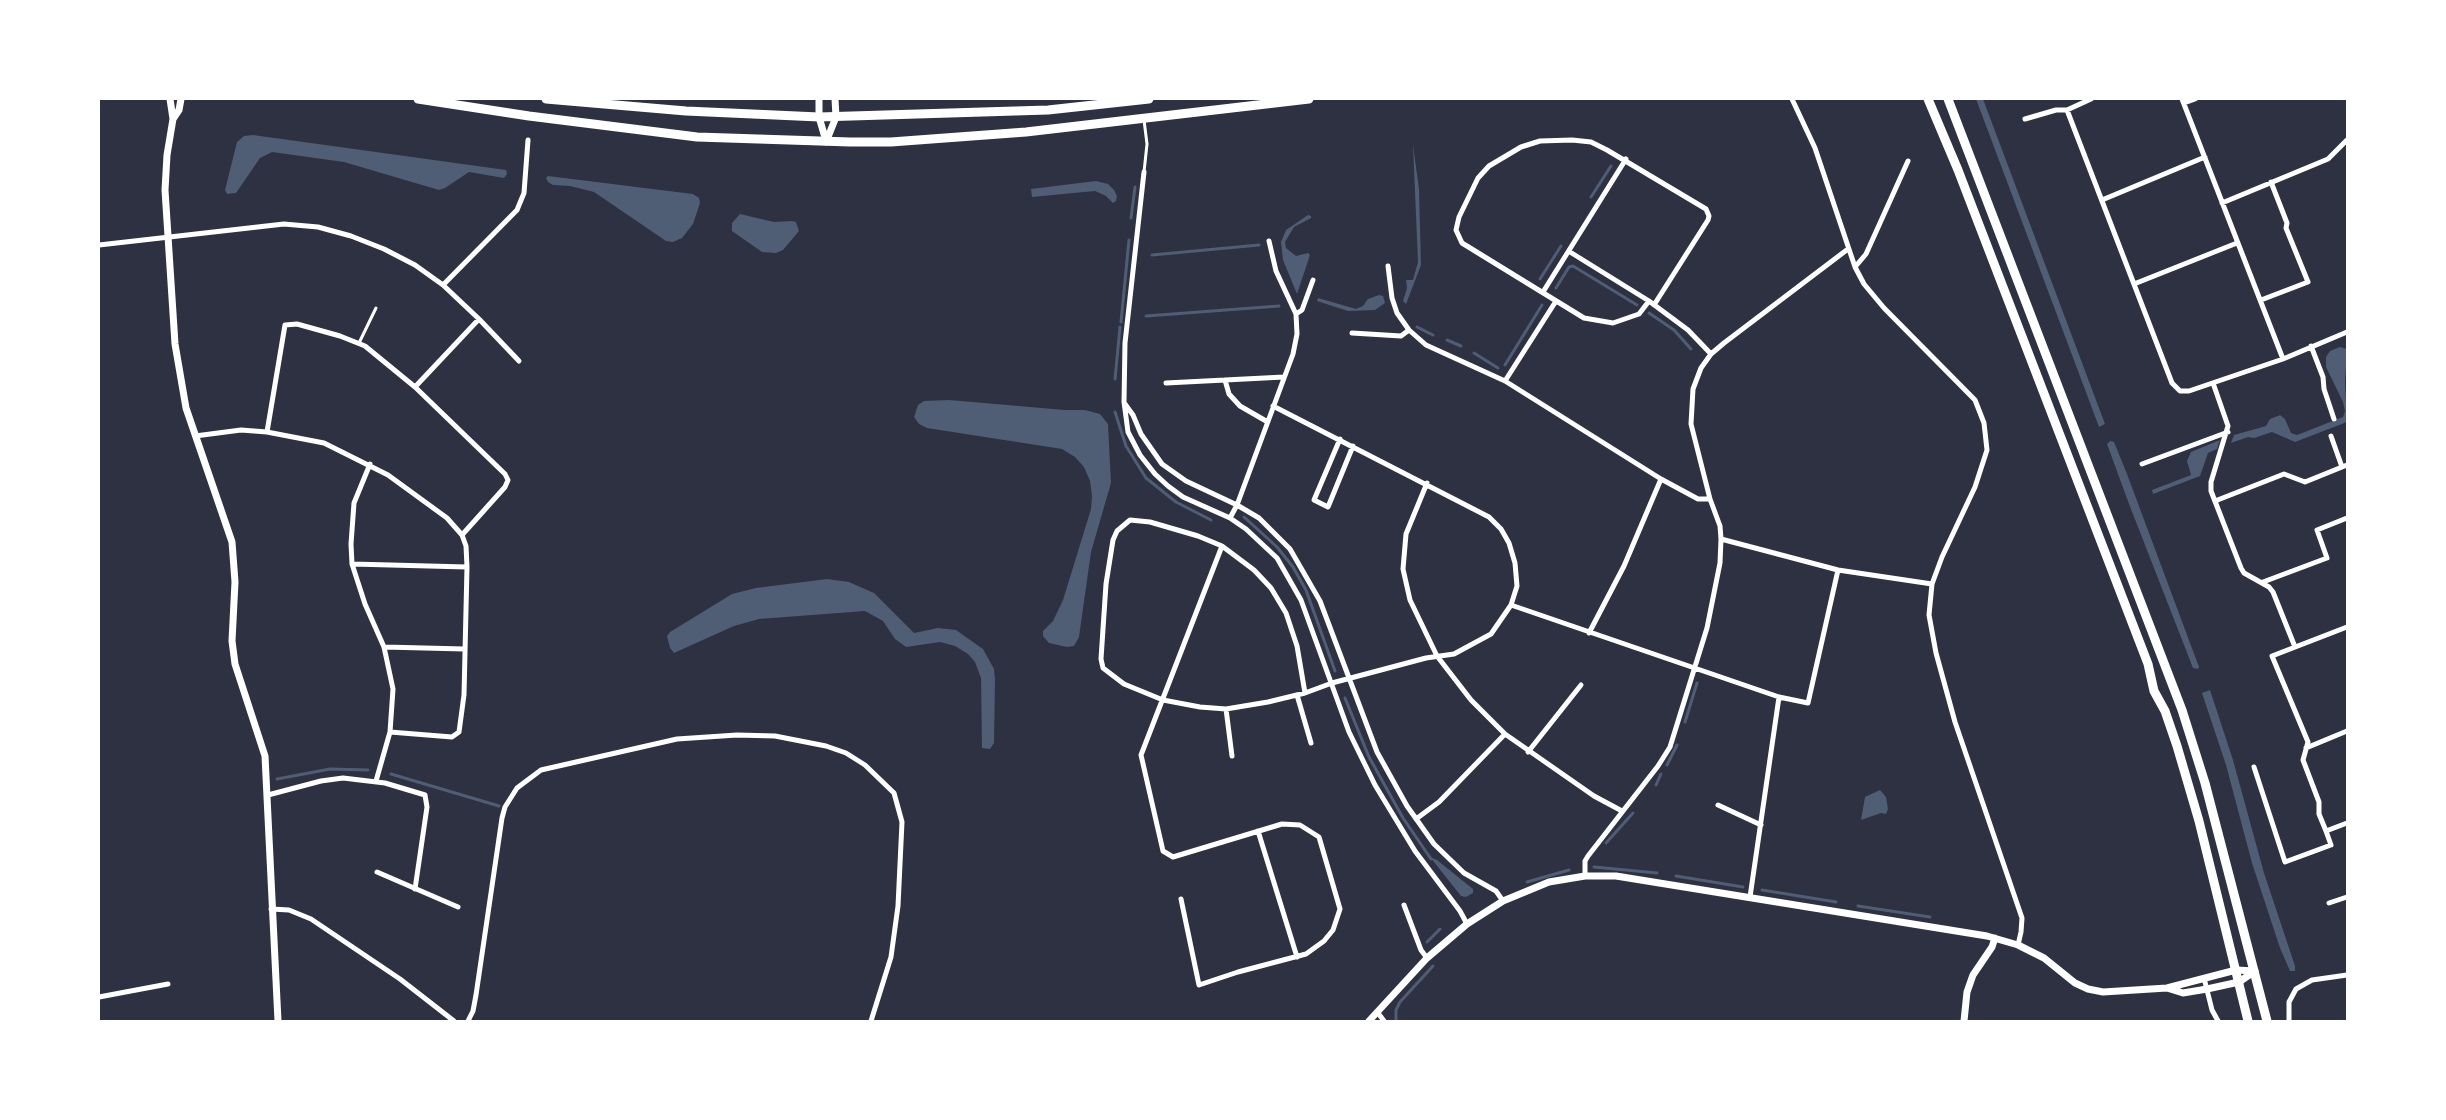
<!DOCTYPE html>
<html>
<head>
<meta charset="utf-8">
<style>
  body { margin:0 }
  #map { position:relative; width:2446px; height:1120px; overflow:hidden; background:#2d3142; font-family:"Alegreya Sans",sans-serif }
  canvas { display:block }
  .frame { position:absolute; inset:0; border:100px solid #fff; pointer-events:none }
</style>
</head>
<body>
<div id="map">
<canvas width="2446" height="1120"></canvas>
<div class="frame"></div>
</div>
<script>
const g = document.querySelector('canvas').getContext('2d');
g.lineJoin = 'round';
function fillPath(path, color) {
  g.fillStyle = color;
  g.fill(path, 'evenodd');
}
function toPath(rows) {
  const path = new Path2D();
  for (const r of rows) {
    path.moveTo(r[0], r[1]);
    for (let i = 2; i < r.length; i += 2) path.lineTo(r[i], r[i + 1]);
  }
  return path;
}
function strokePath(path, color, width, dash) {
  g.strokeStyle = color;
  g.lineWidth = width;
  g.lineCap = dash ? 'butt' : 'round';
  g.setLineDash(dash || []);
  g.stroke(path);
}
fillPath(toPath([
  [1976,99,1983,99,2105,424,2099,427],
  [253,135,506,170,507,174,504,178,469,172,445,188,439,190,344,162,272,152,260,158,236,193,227,194,225,190,237,142,244,136],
  [1413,145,1419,189,1421,265,1406,304,1403,301,1407,288,1406,280,1413,280,1418,262],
  [548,176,693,194,699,198,700,203,693,224,682,238,673,242,666,241,594,192,570,186,553,185,548,182,546,178],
  [1096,181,1108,184,1114,190,1117,196,1116,201,1113,203,1106,196,1095,191,1032,197,1031,189],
  [740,214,774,222,792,221,796,222,799,231,783,250,776,253,762,252,732,231,732,223],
  [1308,215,1311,216,1311,218,1294,227,1285,242,1286,248,1296,256,1308,253,1310,255,1297,294,1283,260,1281,242,1286,230],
  [1379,295,1383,296,1385,303,1375,310,1348,311,1317,301,1318,298,1356,309,1363,306,1368,299],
  [2340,347,2347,349,2345,383,2347,422,2295,442,2272,432,2254,438,2248,437,2231,443,2234,435,2266,426,2270,419,2280,415,2285,419,2291,433,2297,435,2343,417,2345,411,2343,402,2326,367,2326,357,2330,351],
  [949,400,1065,410,1085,410,1100,414,1108,424,1111,483,1091,552,1079,637,1074,646,1067,647,1049,643,1043,636,1043,631,1053,621,1063,600,1091,509,1092,496,1090,481,1084,467,1075,457,1062,449,927,428,919,424,914,417,918,405,924,401],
  [2220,440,2217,449,2208,453,2200,476,2153,494,2152,490,2191,475,2187,461,2191,452],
  [2110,441,2114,442,2127,474,2199,667,2198,669,2193,668,2129,504,2107,444],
  [827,579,849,582,874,593,914,633,938,628,956,630,983,649,994,669,995,680,994,743,990,749,982,748,981,678,975,662,968,654,955,646,940,642,906,647,895,639,883,621,865,611,759,619,734,626,674,653,670,648,667,636,670,632,732,594,756,588],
  [2210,690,2233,760,2264,873,2295,966,2295,971,2290,971,2280,948,2252,863,2226,765,2202,693],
  [1880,790,1886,797,1888,809,1886,814,1881,813,1861,820,1865,797],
  [1430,857,1437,860,1473,889,1473,893,1466,897,1461,896]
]), '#4f5d75');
strokePath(toPath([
  [1591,197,1611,166],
  [1131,218,1135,187],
  [1152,255,1259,245],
  [1540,279,1561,246],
  [1556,288,1569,267,1573,266,1637,305],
  [1649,313,1674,330,1691,349],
  [1146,316,1279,306],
  [1121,322,1129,240],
  [1417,327,1433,335],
  [1447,340,1461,346],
  [1474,353,1498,368],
  [1505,365,1542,305],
  [1115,379,1120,327],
  [1115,412,1126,446,1146,478,1176,502,1211,520],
  [1244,517,1277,547,1293,567,1306,590,1335,671],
  [1345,698,1369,757,1403,818,1431,859],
  [1685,722,1697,683],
  [1667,765,1677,745],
  [391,774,499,806],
  [277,779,330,769,368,770],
  [1656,785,1661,774],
  [1606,843,1633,813],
  [1594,867,1657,873],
  [1676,876,1743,887],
  [1527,882,1569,870],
  [1762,890,1836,902],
  [1858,906,1930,917],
  [1427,942,1440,929],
  [1396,1021,1396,1010,1400,1002,1433,966]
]), '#4f5d75', 3);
strokePath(toPath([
  [1144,172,1147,144,1144,120],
  [359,343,376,308]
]), '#fff', 3);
strokePath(toPath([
  [1792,99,1815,148,1855,267,1864,284,1884,308,1975,400,1984,423,1987,450,1975,487,1942,557,1932,584,1929,615,1936,653,1955,722,2022,918,2021,932,2018,945],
  [2182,99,2283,359],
  [2184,103,2195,99],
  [2067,110,2172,383,2180,391,2189,391,2283,359,2347,332],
  [2025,119,2056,110,2067,110,2091,99],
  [1144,172,1125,343,1124,402,1128,432,1140,455,1155,474,1168,486,1183,497,1230,518,1246,529,1277,558,1301,600,1349,732,1375,785,1415,851,1460,911,1467,924],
  [2102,200,2205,157],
  [2222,203,2328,159,2347,140],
  [99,245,284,224,318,227,351,236,384,249,415,265,443,285,479,319,519,361],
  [1570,252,1649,301,1688,330,1711,354],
  [1388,266,1392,298,1397,313,1409,330,1426,345,1505,381,1661,479,1698,499,1710,499],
  [1855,267,1866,254,1908,161],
  [2134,284,2237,243],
  [443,285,517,210,524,193,528,140],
  [1543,292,1626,159],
  [2261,300,2308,282,2286,228,2287,223,2271,182],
  [1649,301,1639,314,1613,323,1584,318,1462,243,1456,230,1459,217,1478,178,1489,166,1521,147,1540,141,1572,140,1591,142,1607,150,1706,209,1709,216,1708,220,1654,305],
  [1296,314,1302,310,1313,280],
  [1352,333,1401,336,1409,330],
  [2311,346,2323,377,2324,389,2334,419],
  [1225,380,1229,394,1240,406,1266,421],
  [1505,381,1556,301],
  [1166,383,1284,377],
  [2213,383,2228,426,2211,482,2211,491,2241,568,2244,573,2269,587,2273,592,2295,647],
  [415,387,479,319],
  [1125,404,1133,415,1141,434,1162,464,1186,481,1237,505,1259,518,1290,549,1320,601,1377,752,1407,806,1434,844,1464,873,1496,891,1503,901],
  [1273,406,1489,517,1501,529,1509,543,1515,563,1517,586,1511,605,1491,634,1454,654,1426,658,1332,683,1305,693,1268,702,1226,709,1200,707,1163,700,1124,684,1103,668,1101,659,1106,584,1113,540,1117,531,1130,520,1150,522,1198,536,1222,546,1254,570,1271,588,1286,613,1297,646,1305,693],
  [267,432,285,325,297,324,340,336,365,346,415,387,505,474,508,480,505,487,462,535],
  [195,436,241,430,267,432,324,443,388,475,447,518,462,535,466,546,467,567,464,695,459,732,452,737,390,732],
  [2331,436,2342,467],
  [1340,439,1314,500,1328,507,1353,446],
  [370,464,354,503,351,544,352,564,365,604,384,647,393,689,390,732,376,781],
  [2142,464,2228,432],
  [1427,483,1406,534,1403,569,1410,600,1437,656,1471,700,1505,734,1594,796,1622,811],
  [2215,501,2284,474,2305,482,2347,465],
  [1230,518,1237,505,1293,354,1297,334,1296,314,1276,271,1269,241],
  [1721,539,1838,570,1932,584],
  [352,564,467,567],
  [2263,582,2327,558,2317,530,2347,518],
  [1511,605,1779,697,1808,703,1838,570],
  [2347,627,2272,656,2308,742,2303,760,2319,802,2319,814,2326,831,2347,823],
  [1589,633,1624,566,1661,479],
  [384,647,464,649],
  [1297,695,1311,743],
  [1226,709,1232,756],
  [2306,748,2347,731],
  [1528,752,1581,685],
  [2254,767,2285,862,2331,845,2326,831],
  [268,795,321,781,343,778,385,783,425,795,427,807,415,889],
  [1718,805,1761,825],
  [1416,819,1439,802,1505,734],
  [1258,831,1297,957],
  [377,872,458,907],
  [1585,876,1585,861,1588,856,1658,766,1670,747,1707,628,1720,563,1721,539,1720,526,1710,499,1691,424,1693,389,1701,368,1711,354,1724,343,1848,249],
  [1750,897,1779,697],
  [1181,899,1199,985,1238,972,1306,954,1324,941,1333,930,1340,909,1319,837,1300,825,1282,824,1173,857,1163,851,1141,755,1222,546],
  [2329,903,2347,897],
  [1404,905,1421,950,1427,958],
  [271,909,289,910,311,919,400,979,454,1021],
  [2204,978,2212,1010,2218,1021],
  [99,997,168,984],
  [1378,1013,1384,1021],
  [468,1021,473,1011,476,995,502,818,505,807,517,788,541,770,677,739,737,735,775,736,826,746,846,753,865,765,894,793,902,822,898,906,891,957,871,1021],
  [2289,1021,2289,1002,2296,989,2312,980,2347,975]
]), '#fff', 5);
strokePath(toPath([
  [170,99,173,119,167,155,165,190,175,344,186,408,232,542,235,582,232,641,235,664,265,756,278,1021],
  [819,99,819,117,826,141],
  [173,119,179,110,181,99],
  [826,142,836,117,835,99],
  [2167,988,2183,993,2207,989,2239,982,2255,971],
  [1369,1021,1427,958,1467,924,1503,901,1549,882,1585,876,1616,876,1987,936,2018,945,2044,958,2075,983,2088,989,2103,992,2167,988,2236,970,2255,971],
  [1964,1021,1967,992,1973,975,1992,947,1995,938]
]), '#fff', 7);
strokePath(toPath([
  [418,99,529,116,697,137,850,142,891,142,1026,132,1309,99],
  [546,99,686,111,819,117,1048,110,1149,99],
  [1928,99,1958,170,2148,664,2154,691,2165,711,2177,746,2199,821,2248,1021],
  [1948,99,2182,710,2205,783,2267,1021]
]), '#fff', 9);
</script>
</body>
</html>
